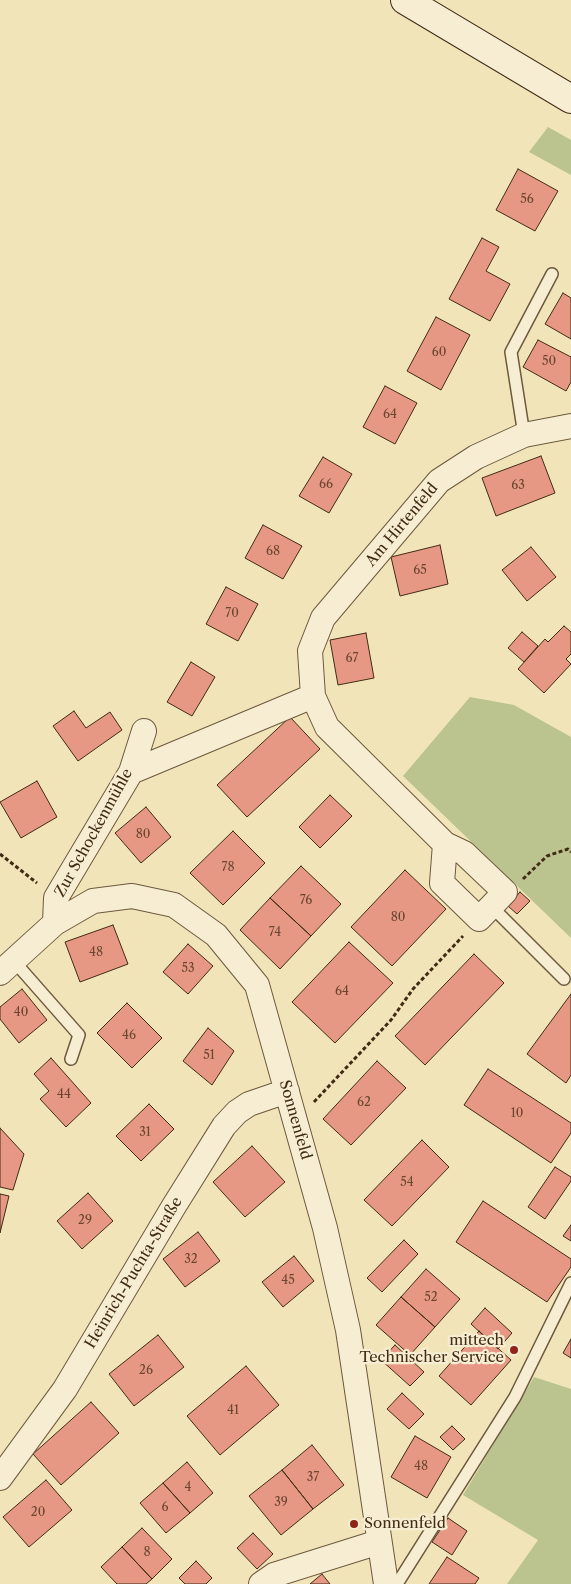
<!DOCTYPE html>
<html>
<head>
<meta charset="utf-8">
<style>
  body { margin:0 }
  canvas { display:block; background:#f1e4b9 }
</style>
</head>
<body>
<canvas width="571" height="1584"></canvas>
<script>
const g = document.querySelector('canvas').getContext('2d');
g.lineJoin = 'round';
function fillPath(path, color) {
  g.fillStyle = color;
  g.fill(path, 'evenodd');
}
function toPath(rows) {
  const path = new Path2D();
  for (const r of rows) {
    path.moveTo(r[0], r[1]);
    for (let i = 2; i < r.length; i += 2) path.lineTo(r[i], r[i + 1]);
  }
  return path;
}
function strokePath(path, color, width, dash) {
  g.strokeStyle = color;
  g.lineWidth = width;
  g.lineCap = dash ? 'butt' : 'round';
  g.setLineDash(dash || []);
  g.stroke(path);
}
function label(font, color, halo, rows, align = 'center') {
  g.font = font + ' "Libre Caslon Text",serif';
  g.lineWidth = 4.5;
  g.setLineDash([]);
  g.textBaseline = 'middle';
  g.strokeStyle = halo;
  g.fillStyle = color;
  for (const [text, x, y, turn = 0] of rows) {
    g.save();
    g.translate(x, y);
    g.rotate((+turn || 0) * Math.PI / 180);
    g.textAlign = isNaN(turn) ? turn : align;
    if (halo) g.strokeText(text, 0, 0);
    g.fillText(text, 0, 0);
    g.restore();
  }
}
fillPath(toPath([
  [548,127,571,140,571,175,529,152],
  [470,697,514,705,571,737,571,938,403,776],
  [534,1377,571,1389,571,1584,507,1584,538,1540,463,1495]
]), '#bbc48e');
const building = toPath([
  [518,169,558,191,535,231,496,210,518,169],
  [482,238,499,247,486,271,510,284,490,321,449,299,482,238],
  [563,293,571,298,571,339,545,324,563,293],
  [436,317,470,335,441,390,407,371,436,317],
  [538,340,571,357,571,382,566,391,523,367,538,340],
  [385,386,417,403,395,444,363,427,385,386],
  [541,456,555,493,496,516,482,478,541,456],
  [323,457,352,474,329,513,299,496,323,457],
  [263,525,302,546,283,579,245,558,263,525],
  [440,545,448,584,400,596,391,557,440,545],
  [531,547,556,577,527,601,502,570,531,547],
  [226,587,258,604,238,641,206,624,226,587],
  [564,626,571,632,571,654,566,659,571,664,544,693,518,669,545,639,548,642,564,626],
  [522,632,538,646,524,662,508,648,522,632],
  [366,633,374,678,338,685,330,640,366,633],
  [191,662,215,677,192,716,167,702,191,662],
  [74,711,86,728,110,712,122,730,78,761,53,726,74,711],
  [290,717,320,749,247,817,217,785,290,717],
  [37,781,57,817,21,838,0,802,37,781],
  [330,795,352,816,320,848,299,827,330,795],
  [146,807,171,837,141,863,115,833,146,807],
  [233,831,265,863,223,905,190,873,233,831],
  [301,866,341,904,311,936,270,898,301,866],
  [405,870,446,909,392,966,351,927,405,870],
  [520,892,530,901,517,914,508,906,520,892],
  [270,898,311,936,280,969,240,930,270,898],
  [113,925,128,964,80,982,65,942,113,925],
  [349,942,393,983,335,1043,292,1002,349,942],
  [188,944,213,966,188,994,163,972,188,944],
  [474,954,504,983,425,1065,395,1036,474,954],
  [22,989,47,1020,19,1043,0,1019,0,1007,22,989],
  [571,994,571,1075,566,1083,527,1054,571,994],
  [127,1003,162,1038,132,1068,97,1033,127,1003],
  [208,1028,234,1051,212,1085,183,1061,208,1028],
  [51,1058,91,1103,66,1127,40,1099,49,1091,34,1074,51,1058],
  [377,1061,406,1088,351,1145,323,1119,377,1061],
  [488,1069,571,1123,571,1133,551,1163,464,1105,488,1069],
  [149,1104,174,1129,141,1161,116,1136,149,1104],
  [0,1128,24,1154,13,1190,0,1187,0,1128],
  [422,1140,449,1167,392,1226,364,1200,422,1140],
  [252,1146,285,1182,245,1217,213,1182,252,1146],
  [555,1167,571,1177,571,1181,545,1219,528,1207,555,1167],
  [88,1193,113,1221,82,1249,57,1221,88,1193],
  [0,1194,9,1196,0,1233,0,1194],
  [483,1201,571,1259,571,1267,547,1302,456,1242,483,1201],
  [571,1225,571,1241,563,1236,571,1225],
  [198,1232,220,1261,185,1287,163,1259,198,1232],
  [404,1240,418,1254,382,1292,367,1278,404,1240],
  [294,1256,314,1281,283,1307,262,1282,294,1256],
  [426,1269,460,1299,435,1327,401,1297,426,1269],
  [401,1297,435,1327,410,1355,376,1325,401,1297],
  [485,1308,512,1333,498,1349,471,1324,485,1308],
  [479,1331,511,1360,471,1405,439,1376,479,1331],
  [158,1335,184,1367,134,1406,109,1374,158,1335],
  [571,1339,571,1358,563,1353,571,1339],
  [395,1345,424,1372,410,1386,381,1360,395,1345],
  [246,1366,279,1405,220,1455,187,1416,246,1366],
  [402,1393,424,1414,409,1429,387,1409,402,1393],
  [91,1402,119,1433,61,1485,33,1454,91,1402],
  [452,1426,465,1439,453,1450,440,1437,452,1426],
  [415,1436,451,1457,427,1498,391,1477,415,1436],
  [312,1445,344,1485,313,1509,282,1470,312,1445],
  [187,1462,213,1493,190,1513,163,1483,187,1462],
  [282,1470,313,1509,281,1535,249,1496,282,1470],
  [46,1480,72,1510,29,1547,3,1517,46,1480],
  [163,1483,190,1513,166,1533,140,1503,163,1483],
  [448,1518,467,1531,452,1555,432,1542,448,1518],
  [142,1528,172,1559,152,1579,122,1547,142,1528],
  [253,1533,273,1554,257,1569,237,1548,253,1533],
  [122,1547,152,1579,146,1584,117,1584,101,1567,122,1547],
  [447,1557,479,1578,475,1584,429,1584,447,1557],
  [196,1561,212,1578,206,1584,185,1584,179,1578,196,1561],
  [322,1574,330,1584,310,1584,322,1574]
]);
fillPath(building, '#e79884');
strokePath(building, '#412b15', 1);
const lane = toPath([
  [524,435,511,352,552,274],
  [492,907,564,979],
  [13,960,79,1035,71,1059],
  [397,1584,515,1397,571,1283]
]);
const street = toPath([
  [131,772,313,696],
  [445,844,442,883,479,919,505,892,464,853,445,844,327,727,313,696,310,651,323,618,439,481,476,457,524,435,571,426],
  [55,923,56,898,131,772,144,731],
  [0,973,55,923,93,901,132,896,174,905,216,935,257,985,325,1228,348,1330,386,1584],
  [0,1478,65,1389,174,1206,224,1126,237,1112,249,1104,287,1091],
  [261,1584,274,1575,379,1542]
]);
const secondary = toPath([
  [405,0,571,99]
]);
strokePath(lane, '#6d593e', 14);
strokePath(street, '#6d593e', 26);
strokePath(secondary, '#412b15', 30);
strokePath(toPath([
  [0,854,37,883],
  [523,879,547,856,568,849,571,852],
  [314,1102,391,1020,413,989,463,936]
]), '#412b15', 3, [4, 2.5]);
strokePath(lane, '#f6edd2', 11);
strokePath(street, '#f6edd2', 24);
strokePath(secondary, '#f6edd2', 28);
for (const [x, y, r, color] of [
  [514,1350,5,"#8f2418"],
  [354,1524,5,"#8f2418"]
]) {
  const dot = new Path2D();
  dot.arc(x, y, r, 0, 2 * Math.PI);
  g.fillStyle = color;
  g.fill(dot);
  strokePath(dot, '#f6edd2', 2);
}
label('12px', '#6a4631', null, [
  ["56",527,200],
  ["60",439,353],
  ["50",549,362],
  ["64",390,415],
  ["66",326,485],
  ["63",518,486],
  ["68",273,552],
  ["65",420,571],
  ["70",232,614],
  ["67",352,659],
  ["80",143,835],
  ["78",228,868],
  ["76",306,901],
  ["80",398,918],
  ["74",275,933],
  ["48",96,953],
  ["53",188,969],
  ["64",342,992],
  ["40",21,1013],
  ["46",129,1036],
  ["51",209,1056],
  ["44",64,1095],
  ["62",364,1103],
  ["10",517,1114],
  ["31",145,1133],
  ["54",407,1183],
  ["29",85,1221],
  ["32",191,1260],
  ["45",288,1281],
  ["52",431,1298],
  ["26",146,1371],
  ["41",233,1411],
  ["48",421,1467],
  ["37",313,1478],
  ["4",188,1488],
  ["39",281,1503],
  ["6",165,1508],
  ["20",38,1513],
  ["8",147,1553]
]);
label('15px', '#412b15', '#f6edd2', [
  ["Am Hirtenfeld",402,525,-50],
  ["Zur Schockenmühle",94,833,-61],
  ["Sonnenfeld",295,1120,74],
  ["Heinrich-Puchta-Straße",134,1273,-59]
]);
label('15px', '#412b15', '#f6edd2', [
  ["mittech",504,1341],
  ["Technischer Service",504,1358],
  ["Sonnenfeld",364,1524,"left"]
], 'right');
</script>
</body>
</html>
